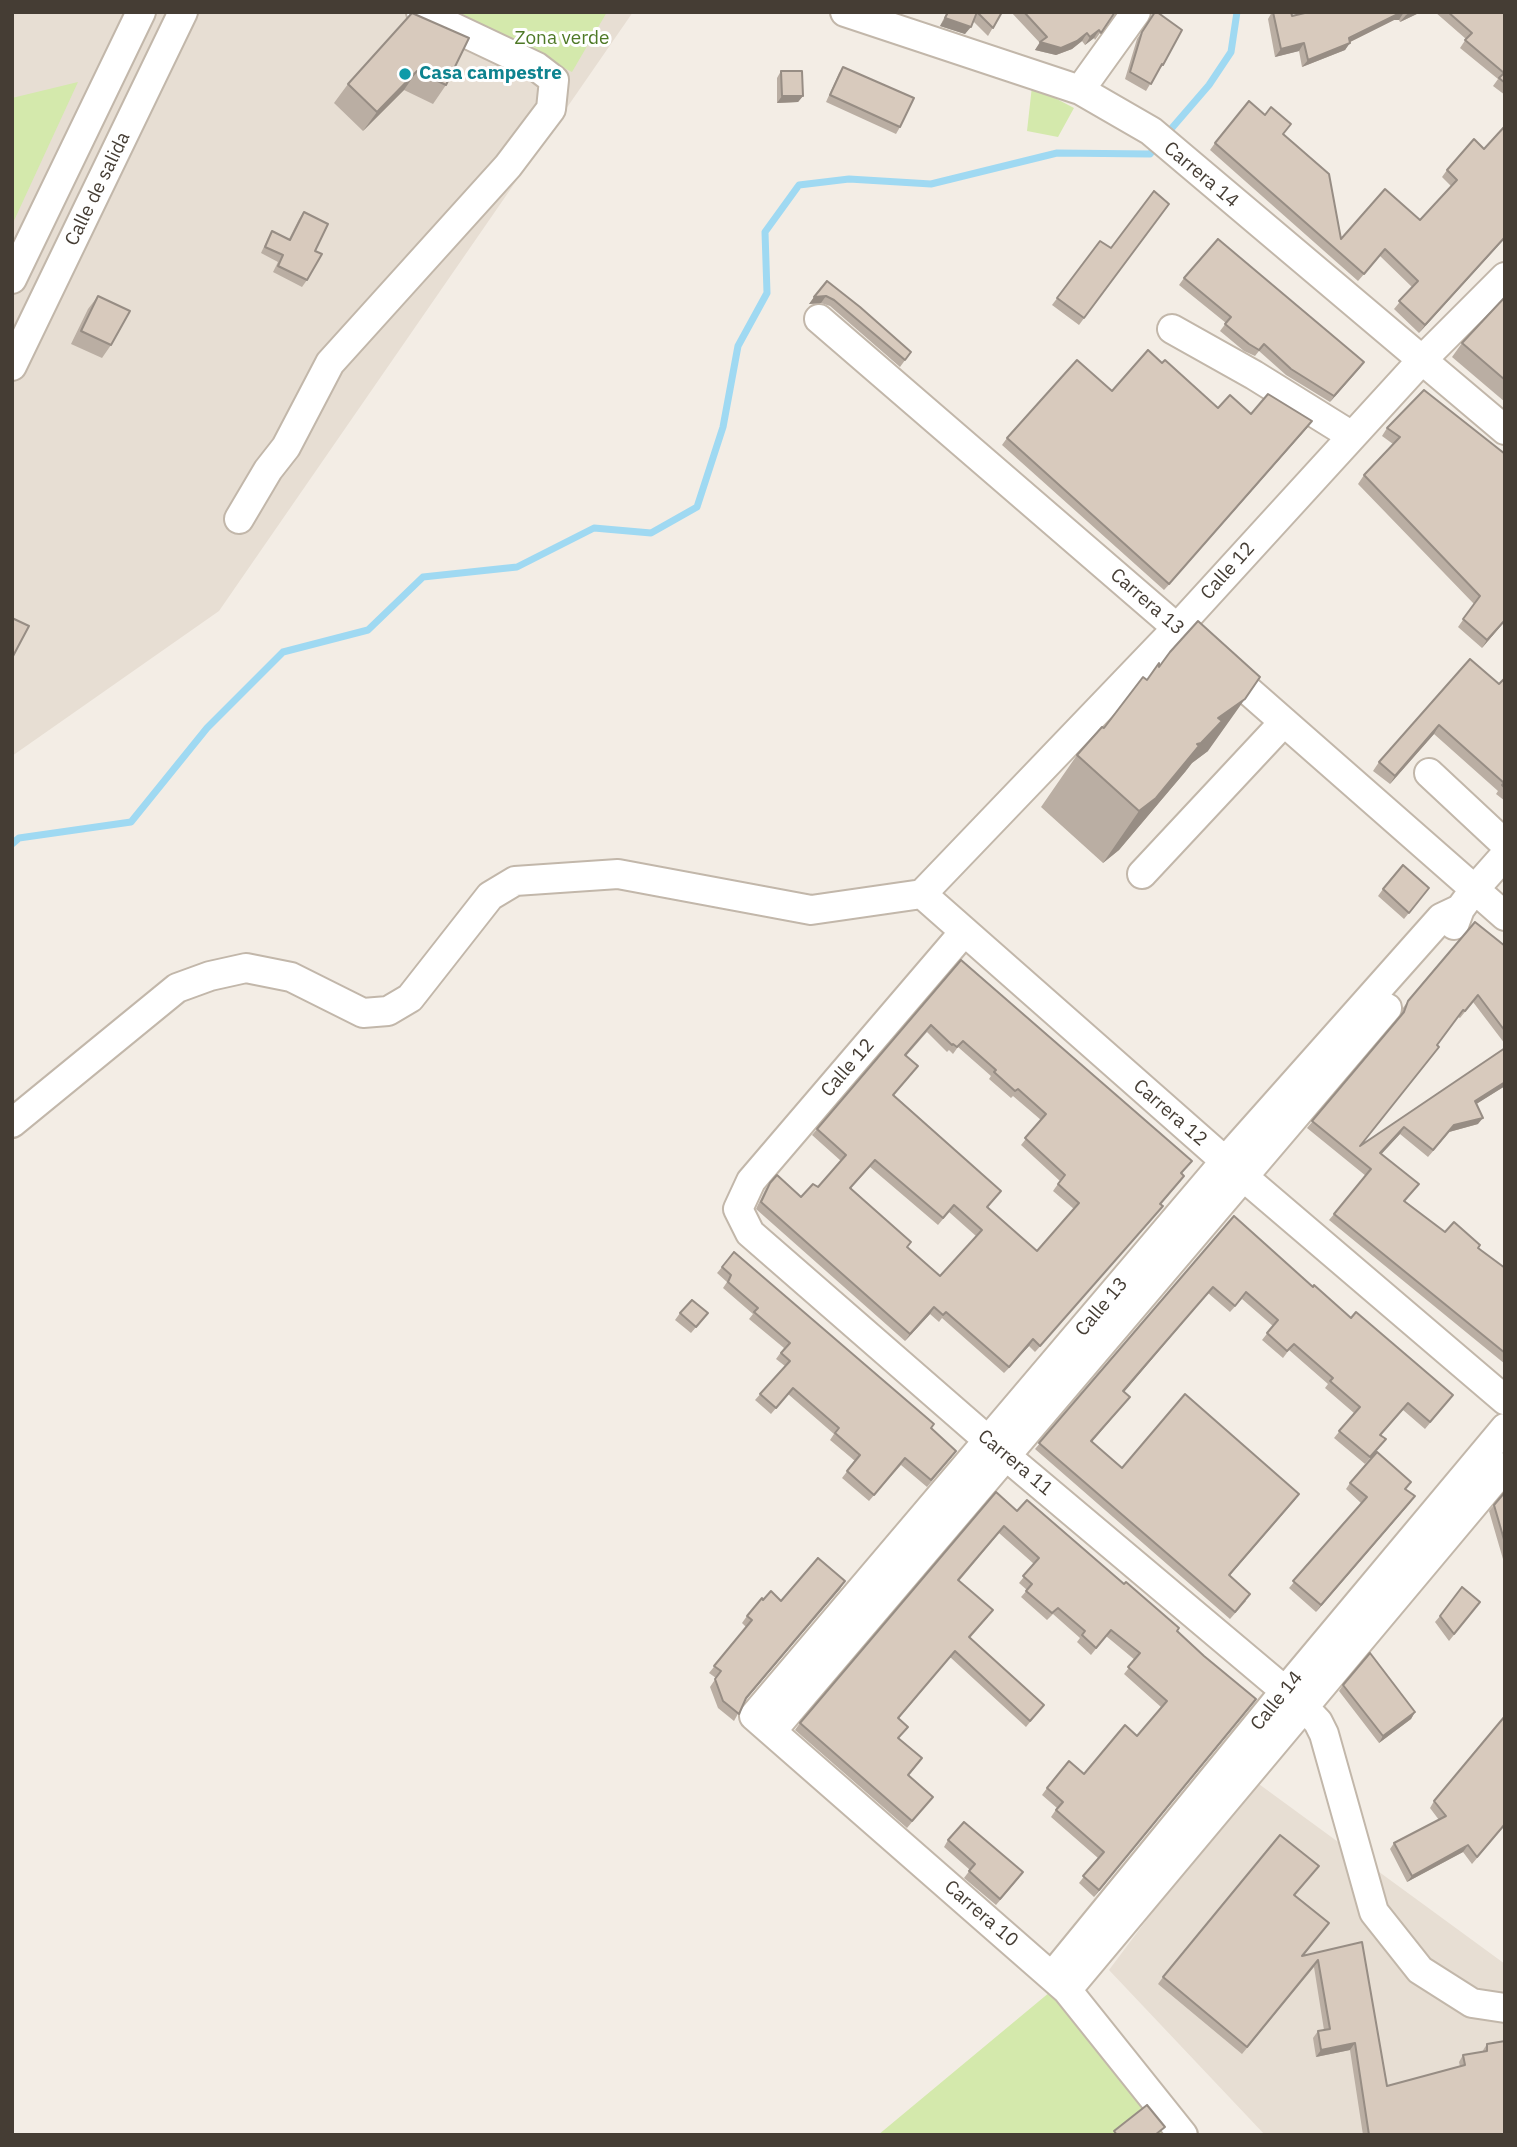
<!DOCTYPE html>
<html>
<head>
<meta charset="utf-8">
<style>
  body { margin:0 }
  #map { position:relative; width:1517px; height:2147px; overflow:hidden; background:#f3ede5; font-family:"IBM Plex Sans",sans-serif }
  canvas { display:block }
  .frame { position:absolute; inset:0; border:14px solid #453d34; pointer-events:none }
</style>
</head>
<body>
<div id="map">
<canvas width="1517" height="2147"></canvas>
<div class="frame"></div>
</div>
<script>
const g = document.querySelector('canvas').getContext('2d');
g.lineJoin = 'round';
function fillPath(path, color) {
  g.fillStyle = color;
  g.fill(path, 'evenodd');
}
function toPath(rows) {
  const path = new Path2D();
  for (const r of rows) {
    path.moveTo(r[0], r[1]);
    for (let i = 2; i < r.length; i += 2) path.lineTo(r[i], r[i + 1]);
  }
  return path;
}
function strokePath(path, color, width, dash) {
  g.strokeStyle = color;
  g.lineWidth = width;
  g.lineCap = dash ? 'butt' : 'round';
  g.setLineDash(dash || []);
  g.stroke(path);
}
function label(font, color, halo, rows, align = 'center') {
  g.font = font + ' "IBM Plex Sans",sans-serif';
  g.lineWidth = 6;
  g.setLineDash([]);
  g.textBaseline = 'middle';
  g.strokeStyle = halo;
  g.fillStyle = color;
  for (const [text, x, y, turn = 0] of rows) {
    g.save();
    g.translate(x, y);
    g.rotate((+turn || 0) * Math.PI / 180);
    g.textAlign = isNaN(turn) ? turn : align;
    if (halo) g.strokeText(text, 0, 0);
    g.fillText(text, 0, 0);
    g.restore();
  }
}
fillPath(toPath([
  [12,12,633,12,219,611,12,756],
  [1252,1779,1505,1964,1505,2135,1265,2135,1109,1970]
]), '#e7ded3');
fillPath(toPath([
  [450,12,607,12,572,72],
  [78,82,12,225,12,98],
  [1032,86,1074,108,1058,137,1027,131],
  [1050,1992,1166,2135,878,2135]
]), '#d4e9ac');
strokePath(toPath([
  [1165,136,1209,85,1231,52,1237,12],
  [12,844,19,838,131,822,207,728,283,652,368,630,423,577,517,567,594,528,651,533,697,507,723,427,738,346,767,293,765,232,799,185,849,179,931,184,1057,153,1150,154,1157,145]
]), '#9fd9f2', 7);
const minor = toPath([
  [845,12,1080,90,1151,131,1505,430],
  [1080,90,1136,12],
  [12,279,141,12],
  [819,319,1177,628,1505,916],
  [1172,329,1254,375,1352,436],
  [12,366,183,12],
  [239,519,268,470,286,447,330,363,508,166,551,109,554,80,537,67,421,12],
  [1429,773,1505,844],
  [1142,874,1284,722],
  [922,894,1177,628,1421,361,1505,277],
  [1454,925,1460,909,1474,890,1505,855],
  [964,932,751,1181,738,1209,750,1233,1006,1456,1303,1706,1318,1722,1324,1734,1374,1912,1420,1970,1472,2003,1505,2008],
  [12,1123,177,988,210,976,246,968,291,977,363,1013,388,1011,410,998,490,896,515,881,618,874,811,910,922,894,1225,1161,1505,1400],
  [772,1731,1387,1008],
  [1052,1976,1285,1691,1505,1428],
  [1067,1990,1505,1467],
  [1183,2135,1067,1990,754,1716,1225,1161,1441,918,1460,909]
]);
strokePath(minor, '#c2b7aa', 32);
strokePath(minor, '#fff', 28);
fillPath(toPath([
  [947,12,1002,12,988,36,973,21,965,34,940,26],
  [1011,12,1115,12,1095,40,1094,38,1085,45,1082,41,1072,49,1056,55,1035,50,1040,43],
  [1155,12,1163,65,1158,71,1146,91,1125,79,1137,39],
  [1272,12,1291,12,1292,16,1309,12,1421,12,1400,22,1399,20,1394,20,1350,42,1345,50,1302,67,1299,51,1275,57,1268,19],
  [1435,12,1505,12,1505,95,1493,86,1498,79,1460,48,1466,39],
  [412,13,446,85,433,104,404,90,363,131,334,103,348,84],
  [843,67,900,127,896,134,826,102,839,73],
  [781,71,803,96,798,102,777,103,777,78],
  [1283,135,1341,239,1420,220,1451,186,1442,177,1447,170,1484,149,1505,238,1419,333,1394,309,1412,287,1380,256,1358,281,1210,150,1215,143],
  [1169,204,1079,325,1052,305,1100,241,1111,248],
  [304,212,315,251,307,280,302,287,273,272,278,262,261,253,268,238,272,231,289,239,299,219],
  [1184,278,1364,362,1330,402,1286,375,1259,351,1255,356,1244,351,1220,331,1226,323,1179,285],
  [827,281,911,352,900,367,830,306,821,303,809,304],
  [98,296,111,345,102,358,71,344,88,309],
  [1505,297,1505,402,1452,357,1462,343],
  [1162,363,1218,408,1251,414,1307,428,1164,590,1002,445,1007,438,1112,391],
  [1387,428,1505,454,1505,621,1482,648,1458,627,1474,604,1358,484,1364,475,1393,444,1382,436],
  [1159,667,1208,751,1192,763,1185,772,1119,850,1103,863,1041,807,1077,755,1104,728],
  [1505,678,1505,801,1496,794,1498,791,1434,734,1390,784,1373,771,1379,762,1499,684],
  [1429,888,1404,919,1378,896,1383,889],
  [1505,946,1505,1044,1473,1002,1460,1018,1458,1017,1437,1045,1439,1047,1434,1054,1361,1145,1505,1048,1505,1086,1476,1104,1478,1124,1449,1132,1428,1157,1400,1134,1381,1154,1419,1184,1405,1201,1445,1232,1478,1248,1505,1268,1505,1364,1329,1220,1366,1176,1307,1128,1400,1017,1403,1008,1408,1001],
  [961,960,1187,1167,1181,1174,1184,1176,1179,1183,1161,1204,1163,1206,1158,1212,1035,1352,1029,1346,1004,1373,942,1318,939,1322,930,1314,905,1341,756,1209,765,1190,770,1183,801,1197,818,1187,841,1161,812,1135],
  [927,1032,947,1052,949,1050,953,1054,958,1047,991,1076,989,1079,1011,1098,1013,1096,1041,1120,1021,1145,1060,1181,1053,1191,1074,1209,1037,1251,988,1207,1001,1191,894,1095,913,1072,906,1056],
  [870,1167,938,1225,949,1212,976,1236,940,1276,907,1247,911,1242,851,1188],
  [1234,1216,1313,1287,1351,1318,1453,1395,1425,1429,1403,1410,1381,1435,1386,1439,1365,1464,1334,1438,1354,1413,1325,1388,1328,1384,1289,1350,1283,1358,1262,1340,1273,1326,1242,1299,1230,1312,1208,1293,1124,1391,1130,1397,1092,1442,1122,1468,1299,1494,1229,1576,1246,1601,1230,1619,1035,1449],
  [722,1267,931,1428,952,1457,927,1487,901,1465,869,1501,842,1478,855,1461,830,1440,834,1434,788,1394,771,1414,755,1400,785,1366,776,1359,784,1348,749,1319,753,1314,723,1288,727,1282,717,1273],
  [680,1313,708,1313,691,1333,675,1320],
  [1350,1483,1406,1489,1410,1503,1316,1612,1289,1588,1361,1503,1346,1489],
  [1505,1492,1505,1566,1489,1511],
  [1017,1511,1177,1631,1251,1706,1094,1897,1079,1883,1098,1858,1051,1817,1057,1808,1042,1795,1047,1788,1084,1774,1137,1736,1161,1707,1124,1674,1135,1660,1106,1636,1091,1655,1077,1642,1080,1638,1053,1614,1047,1620,1021,1597,1027,1590,1019,1583,1034,1564,999,1533,959,1581,988,1617,970,1638,1044,1705,1026,1727,950,1657,898,1719,899,1739,922,1758,909,1775,928,1803,907,1828,795,1730,800,1723],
  [845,1581,745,1701,734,1721,718,1708,710,1687,716,1678,709,1673,746,1627,742,1623,747,1616,763,1600,781,1601],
  [1475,1609,1449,1641,1435,1622,1440,1616],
  [1343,1685,1415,1712,1411,1719,1379,1743,1339,1691],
  [1434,1801,1505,1825,1472,1864,1463,1852,1407,1882,1390,1849,1394,1843,1439,1820,1430,1808],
  [948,1840,1019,1878,996,1905,964,1878,970,1870,944,1847],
  [1319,1866,1295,1895,1329,1923,1303,1956,1362,1942,1387,2086,1460,2067,1459,2062,1463,2055,1482,2052,1487,2044,1505,2135,1363,2135,1350,2050,1316,2057,1313,2038,1318,2031,1324,2030,1314,1967,1242,2054,1158,1984,1163,1977]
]), '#baaea3');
fillPath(toPath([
  [1404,12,1399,20,1394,20,1344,45,1350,43,1345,50,1302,67,1308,60,1400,13],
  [1411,12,1421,12,1400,22,1406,15],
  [945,18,971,27,965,34,940,26],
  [1099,30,1094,38,1085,45,1090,37],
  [1087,33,1082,41,1072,49,1056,55,1035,50,1040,42],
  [1304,43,1299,51,1275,57,1281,49],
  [417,71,404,90,363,131,377,112],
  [782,96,803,96,798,102,777,103],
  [1505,237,1505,238,1419,333,1425,325],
  [826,296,821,303,809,304,814,297],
  [1364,362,1360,368,1330,402,1334,396],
  [1312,421,1307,428,1164,590,1169,584],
  [1505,620,1505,621,1482,648,1487,640],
  [1245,699,1208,751,1192,763,1185,772,1119,850,1103,863,1139,811,1218,718],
  [1439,725,1434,734,1390,784,1395,776],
  [1505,1082,1505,1086,1470,1108,1475,1101],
  [1483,1118,1478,1124,1449,1132,1428,1157,1454,1125],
  [1404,1127,1400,1134,1376,1160,1380,1153],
  [1163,1206,1158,1212,1035,1352,1040,1346],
  [1213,1287,1208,1293,1119,1398,1123,1391],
  [934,1307,930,1314,905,1341,910,1334],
  [1033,1339,1029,1346,1004,1373,1009,1367],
  [1130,1397,1125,1403,1086,1448,1091,1441],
  [1299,1494,1295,1500,1224,1582,1229,1575],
  [1415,1496,1410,1503,1316,1612,1321,1605],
  [845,1581,840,1589,741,1705,746,1698],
  [955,1651,950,1657,893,1725,898,1718],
  [1256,1699,1251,1706,1094,1897,1099,1890],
  [1415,1712,1411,1719,1379,1743,1383,1736],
  [1468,1845,1463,1852,1407,1882,1412,1876],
  [1355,2043,1350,2050,1316,2057,1321,2050]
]), '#978d84');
const building = toPath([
  [948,12,977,12,971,27,945,18,948,12],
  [977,12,1002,12,993,28,977,12],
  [1024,12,1115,12,1101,33,1099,30,1090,37,1087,33,1077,41,1061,48,1040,42,1047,37,1024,12],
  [1155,12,1157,12,1182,30,1163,65,1162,64,1151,84,1130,72,1142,32,1155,12],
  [1273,12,1291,12,1292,16,1309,12,1404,12,1400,13,1349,38,1350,43,1308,60,1304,43,1281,49,1273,12],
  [1448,12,1505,12,1505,83,1499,78,1504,73,1465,40,1472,33,1448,12],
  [412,13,469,38,446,85,417,71,377,112,348,84,412,13],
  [843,67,914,98,900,127,830,95,843,67],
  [781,71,802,71,803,96,782,96,781,71],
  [1249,101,1265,115,1271,107,1291,124,1283,134,1329,174,1341,239,1385,189,1420,220,1457,180,1447,170,1474,139,1484,149,1505,126,1505,237,1425,325,1399,301,1418,281,1385,249,1364,274,1215,143,1249,101],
  [1154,191,1169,204,1084,318,1057,298,1100,241,1111,248,1154,191],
  [304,212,328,224,315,251,322,254,307,280,278,266,283,255,265,247,272,231,290,240,304,212],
  [1218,239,1364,362,1334,396,1291,369,1264,344,1259,350,1249,344,1225,324,1231,317,1184,278,1218,239],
  [827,281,860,307,911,352,905,360,834,300,826,296,814,297,827,281],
  [98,296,130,311,111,345,81,331,98,296],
  [1505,297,1505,380,1462,343,1505,297],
  [1148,350,1162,363,1165,360,1218,408,1230,395,1251,414,1268,394,1312,421,1169,584,1007,438,1077,360,1112,391,1148,350],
  [1424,390,1505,454,1505,620,1487,640,1463,619,1480,596,1364,475,1400,437,1387,428,1424,390],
  [12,618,29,626,12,658,12,618],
  [1198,621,1260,677,1245,699,1218,718,1222,721,1201,743,1197,744,1199,746,1156,798,1139,811,1077,755,1102,727,1104,728,1143,677,1147,680,1159,663,1159,667,1170,652,1198,621],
  [1470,659,1499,684,1505,678,1505,788,1502,785,1504,783,1439,725,1395,776,1379,762,1470,659],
  [1403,865,1429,888,1409,913,1383,889,1403,865],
  [1475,922,1505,946,1505,1031,1478,995,1465,1011,1463,1010,1437,1045,1439,1047,1360,1146,1505,1048,1505,1082,1475,1101,1483,1118,1454,1125,1433,1150,1404,1127,1380,1153,1419,1184,1404,1201,1445,1232,1454,1222,1480,1245,1478,1248,1505,1268,1505,1353,1334,1214,1371,1169,1312,1121,1404,1012,1408,1001,1475,922],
  [961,960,1192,1161,1181,1173,1184,1176,1160,1204,1163,1206,1040,1346,1033,1339,1009,1367,946,1312,943,1315,934,1307,910,1334,761,1202,770,1183,777,1175,801,1197,813,1184,818,1187,846,1155,817,1129,961,960],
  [931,1025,952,1045,953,1044,957,1047,963,1041,996,1070,994,1072,1015,1091,1018,1089,1046,1114,1025,1138,1065,1175,1058,1184,1079,1203,1037,1251,987,1207,1001,1191,893,1095,918,1066,905,1055,931,1025],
  [875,1160,943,1218,954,1205,982,1230,940,1276,907,1247,911,1242,850,1188,875,1160],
  [1234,1216,1313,1287,1314,1285,1351,1318,1356,1312,1453,1395,1430,1422,1408,1403,1380,1435,1386,1439,1370,1457,1339,1431,1360,1407,1330,1381,1333,1378,1294,1344,1287,1351,1267,1333,1278,1320,1246,1292,1235,1306,1213,1287,1123,1391,1130,1397,1091,1441,1122,1468,1185,1394,1299,1494,1229,1575,1250,1594,1235,1612,1039,1443,1234,1216],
  [734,1252,934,1424,931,1428,956,1451,931,1480,905,1458,874,1495,847,1471,860,1455,835,1433,839,1428,793,1388,776,1408,760,1394,790,1361,781,1353,790,1343,754,1312,758,1308,728,1282,731,1275,722,1267,734,1252],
  [692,1300,708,1313,696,1327,680,1313,692,1300],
  [1377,1452,1411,1482,1405,1489,1415,1496,1321,1605,1293,1581,1367,1497,1350,1483,1377,1452],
  [996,1492,1017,1511,1027,1500,1124,1584,1126,1582,1179,1628,1177,1631,1204,1656,1256,1699,1099,1890,1083,1876,1104,1852,1056,1810,1063,1802,1047,1788,1069,1761,1084,1774,1125,1725,1137,1736,1167,1701,1128,1667,1140,1653,1111,1630,1096,1648,1082,1635,1085,1631,1058,1608,1052,1613,1026,1591,1032,1584,1023,1576,1039,1558,1004,1526,958,1580,993,1610,969,1637,1044,1705,1030,1721,955,1651,898,1718,908,1727,898,1738,922,1758,908,1775,933,1797,912,1821,800,1723,996,1492],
  [1505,1492,1505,1543,1494,1505,1505,1492],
  [818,1558,845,1581,746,1698,739,1714,723,1701,715,1679,721,1671,714,1666,752,1620,747,1616,762,1598,763,1600,771,1591,781,1601,818,1558],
  [1462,1587,1480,1602,1454,1634,1440,1616,1462,1587],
  [1370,1653,1415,1712,1383,1736,1343,1685,1370,1653],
  [1505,1716,1505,1824,1477,1857,1468,1845,1412,1876,1394,1843,1446,1816,1434,1801,1505,1716],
  [964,1822,1023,1872,1000,1899,969,1871,975,1864,948,1840,964,1822],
  [1280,1835,1319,1866,1294,1895,1329,1923,1302,1956,1362,1942,1387,2086,1465,2065,1463,2055,1487,2051,1487,2044,1505,2041,1505,2135,1369,2135,1355,2043,1321,2050,1318,2031,1330,2029,1318,1960,1247,2047,1163,1977,1280,1835],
  [1147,2105,1165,2127,1155,2135,1117,2135,1114,2131,1147,2105]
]);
fillPath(building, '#d8cabd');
strokePath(building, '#978d84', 2);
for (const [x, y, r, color] of [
  [405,74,7,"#0f9aa8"]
]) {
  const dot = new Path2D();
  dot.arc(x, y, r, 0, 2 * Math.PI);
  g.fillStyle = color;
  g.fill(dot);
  strokePath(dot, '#fff', 2.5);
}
label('19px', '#4e7926', '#fff', [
  ["Zona verde",562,39]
]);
label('bold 19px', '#0d838f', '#fff', [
  ["Casa campestre",419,74]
], 'left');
label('19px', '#453d34', '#fff', [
  ["Carrera 14",1201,175,40],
  ["Calle de salida",98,189,-64],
  ["Calle 12",1228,571,-48],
  ["Carrera 13",1147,602,41],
  ["Calle 12",848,1068,-49],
  ["Carrera 12",1170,1113,41],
  ["Calle 13",1102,1307,-50],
  ["Carrera 11",1015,1463,40],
  ["Calle 14",1277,1701,-51],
  ["Carrera 10",981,1914,41]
]);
</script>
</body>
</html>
